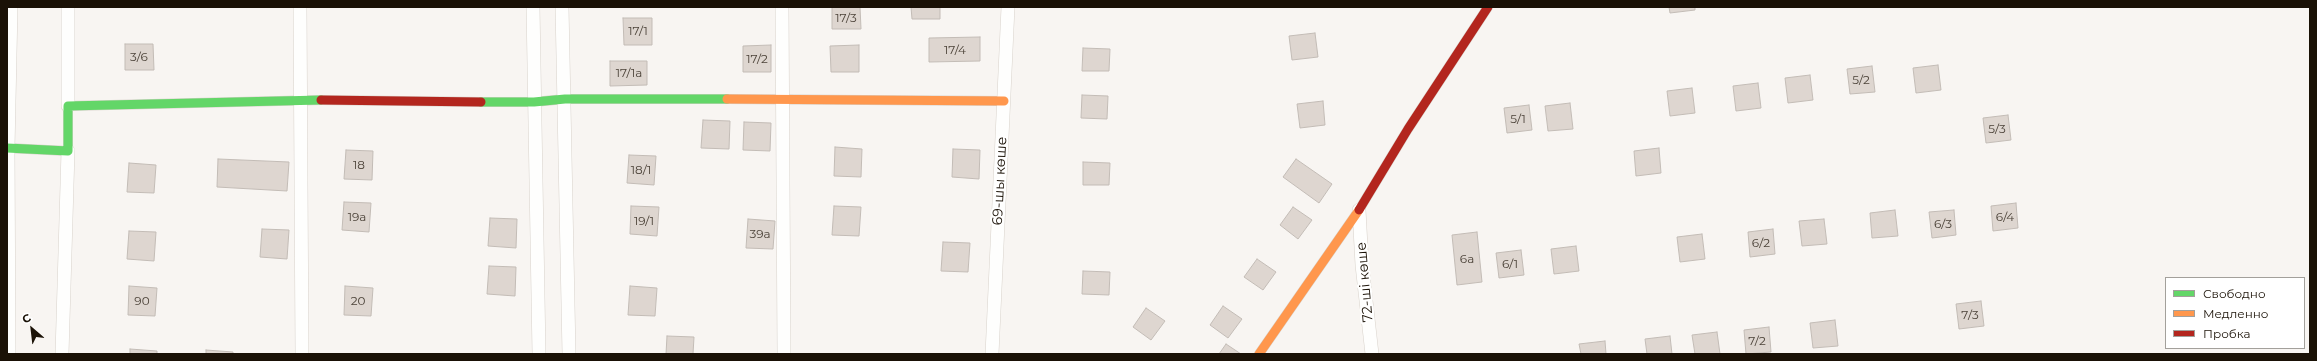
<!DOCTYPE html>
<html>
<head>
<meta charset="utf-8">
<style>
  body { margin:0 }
  #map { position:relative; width:2317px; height:361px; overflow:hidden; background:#f8f5f2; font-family:Montserrat,sans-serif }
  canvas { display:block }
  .frame { position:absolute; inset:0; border:8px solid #1a1106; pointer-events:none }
  .legend { position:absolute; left:2165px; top:277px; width:140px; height:72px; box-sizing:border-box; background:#fff; border:1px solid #a3a09b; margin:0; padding:5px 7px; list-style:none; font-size:12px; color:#1a1106 }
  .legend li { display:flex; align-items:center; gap:8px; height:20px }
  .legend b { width:20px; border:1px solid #a3a09b }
  .north { position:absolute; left:12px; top:309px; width:40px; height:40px; -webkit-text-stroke:3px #fff; paint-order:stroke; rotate:332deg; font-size:11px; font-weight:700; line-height:16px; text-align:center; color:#1a1106 }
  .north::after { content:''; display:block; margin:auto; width:14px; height:18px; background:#1a1106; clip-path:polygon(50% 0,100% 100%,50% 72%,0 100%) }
</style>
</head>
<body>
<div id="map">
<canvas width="2317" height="361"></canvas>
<div class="frame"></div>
<ul class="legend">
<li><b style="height:5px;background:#63d668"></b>Свободно</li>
<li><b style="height:5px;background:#ff974d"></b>Медленно</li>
<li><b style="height:5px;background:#b3261e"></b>Пробка</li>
</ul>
<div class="north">С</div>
</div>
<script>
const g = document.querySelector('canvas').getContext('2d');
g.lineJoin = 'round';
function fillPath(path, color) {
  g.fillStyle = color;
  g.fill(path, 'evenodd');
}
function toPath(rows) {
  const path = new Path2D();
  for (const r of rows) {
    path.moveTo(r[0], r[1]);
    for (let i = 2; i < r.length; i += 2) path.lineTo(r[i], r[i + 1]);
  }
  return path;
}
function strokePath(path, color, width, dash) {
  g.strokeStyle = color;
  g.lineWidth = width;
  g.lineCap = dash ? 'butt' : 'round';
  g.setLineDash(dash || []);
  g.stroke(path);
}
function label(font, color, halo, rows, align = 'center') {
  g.font = font + ' Montserrat,sans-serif';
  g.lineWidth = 4;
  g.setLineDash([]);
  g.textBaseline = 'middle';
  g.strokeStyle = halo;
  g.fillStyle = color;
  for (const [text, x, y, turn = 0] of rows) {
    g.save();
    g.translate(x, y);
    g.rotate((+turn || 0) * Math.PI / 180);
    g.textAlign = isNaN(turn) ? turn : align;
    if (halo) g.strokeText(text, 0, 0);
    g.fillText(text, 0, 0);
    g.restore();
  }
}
const building = toPath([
  [832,7,860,7,861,29,832,29,832,7],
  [911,7,940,7,940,19,912,19,911,7],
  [1669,7,1695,7,1695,10,1670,13,1669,7],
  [623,18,652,18,652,45,624,45,623,18],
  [1315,33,1318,57,1292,60,1289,36,1315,33],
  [980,37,980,61,929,62,929,38,980,37],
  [125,44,153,44,154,70,125,70,125,44],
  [771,45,771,72,743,72,743,46,771,45],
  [859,45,859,72,831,72,830,46,859,45],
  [1083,48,1110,49,1109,71,1082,71,1083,48],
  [610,61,647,61,647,85,610,86,610,61],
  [1938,65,1941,90,1916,93,1913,68,1938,65],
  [1872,66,1875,92,1850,94,1847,69,1872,66],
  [1810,75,1813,100,1788,103,1785,78,1810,75],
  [1758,83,1761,108,1736,111,1733,86,1758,83],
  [1692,88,1695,113,1670,116,1667,91,1692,88],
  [1082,95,1108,96,1107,119,1081,118,1082,95],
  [1323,101,1325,125,1300,128,1297,104,1323,101],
  [1570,103,1573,129,1548,131,1545,106,1570,103],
  [1529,105,1532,130,1507,133,1504,108,1529,105],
  [2008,115,2011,140,1986,143,1983,118,2008,115],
  [703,120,730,121,729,149,701,148,703,120],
  [744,122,771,123,770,151,743,150,744,122],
  [835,147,862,149,861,177,834,176,835,147],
  [1659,148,1661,173,1636,176,1634,151,1659,148],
  [953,149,980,150,979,179,952,177,953,149],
  [346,150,373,151,372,180,344,179,346,150],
  [629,155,656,156,654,185,627,183,629,155],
  [218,159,289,162,287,191,217,187,218,159],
  [1296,159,1332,184,1319,203,1283,177,1296,159],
  [1083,162,1110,163,1109,185,1083,185,1083,162],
  [129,163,156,165,154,193,127,192,129,163],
  [344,202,371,203,369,232,342,230,344,202],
  [2016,203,2018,228,1993,231,1991,206,2016,203],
  [631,206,659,207,657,236,630,234,631,206],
  [834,206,861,207,859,236,832,235,834,206],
  [1293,207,1312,220,1298,239,1280,225,1293,207],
  [1895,210,1898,236,1872,238,1870,213,1895,210],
  [1954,210,1956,235,1932,238,1929,212,1954,210],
  [490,218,517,219,516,248,488,246,490,218],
  [748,219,775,221,773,249,746,248,748,219],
  [1824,219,1827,244,1802,246,1799,221,1824,219],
  [262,229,289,230,287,259,260,257,262,229],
  [1773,229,1775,254,1750,257,1748,232,1773,229],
  [129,231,156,232,154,261,127,259,129,231],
  [1477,232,1482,282,1457,285,1452,235,1477,232],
  [1702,234,1705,259,1680,262,1677,237,1702,234],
  [943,242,970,243,968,272,941,271,943,242],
  [1576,246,1579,271,1554,274,1551,249,1576,246],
  [1521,250,1524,275,1499,278,1496,253,1521,250],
  [1257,259,1276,272,1263,290,1244,277,1257,259],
  [489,266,516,267,515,296,487,294,489,266],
  [1083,271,1110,272,1109,295,1082,294,1083,271],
  [129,286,157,288,155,316,128,315,129,286],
  [345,286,373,288,371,316,344,315,345,286],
  [630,286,657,288,655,316,628,315,630,286],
  [1981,301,1984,326,1959,329,1956,304,1981,301],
  [1223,306,1242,319,1228,338,1210,325,1223,306],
  [1146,308,1165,321,1151,340,1133,327,1146,308],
  [1835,320,1838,346,1813,348,1810,323,1835,320],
  [1769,327,1771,352,1746,354,1744,330,1769,327],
  [1717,332,1720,354,1695,354,1692,335,1717,332],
  [667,336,694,337,693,354,666,354,667,336],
  [1670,336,1672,354,1647,354,1645,339,1670,336],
  [1605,341,1606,354,1581,354,1579,344,1605,341],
  [1226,344,1241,354,1219,354,1226,344],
  [130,349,157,351,157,354,130,354,130,349],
  [206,350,233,352,233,354,206,354,206,350]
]);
fillPath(building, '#ded6d0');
strokePath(building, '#c3bcb6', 1);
const street = toPath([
  [300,7,302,354],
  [533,7,539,354],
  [562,7,569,354],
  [782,7,784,354],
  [68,106,68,7],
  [1359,210,1362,265,1372,354],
  [9,354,8,148,11,7],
  [62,354,68,151],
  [992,354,1008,7]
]);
const fast = toPath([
  [481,102,534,102,565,99,727,99],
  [7,148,68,151,68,106,321,100]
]);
const slow = toPath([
  [727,99,1004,101],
  [1259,354,1359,210]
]);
const jam = toPath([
  [321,100,481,102],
  [1359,210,1408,129,1488,7]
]);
strokePath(street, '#d8d2cb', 14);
strokePath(fast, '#d8d2cb', 10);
strokePath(slow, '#d8d2cb', 10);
strokePath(jam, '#d8d2cb', 10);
strokePath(street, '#fefefd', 13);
strokePath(fast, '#63d668', 9);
strokePath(slow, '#ff974d', 9);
strokePath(jam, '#b3261e', 9);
label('12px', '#4b4238', null, [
  ["17/3",846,18],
  ["17/1",638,31],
  ["17/4",955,50],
  ["3/6",139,57],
  ["17/2",757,59],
  ["17/1а",629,73],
  ["5/2",1861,80],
  ["5/1",1518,119],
  ["5/3",1997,129],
  ["18",359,165],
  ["18/1",641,170],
  ["19а",357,217],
  ["6/4",2005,217],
  ["19/1",644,221],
  ["6/3",1943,224],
  ["39а",760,234],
  ["6/2",1761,243],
  ["6а",1467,259],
  ["6/1",1510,264],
  ["90",142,301],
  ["20",358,301],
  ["7/3",1970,315],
  ["7/2",1757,341]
]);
label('14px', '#1a1106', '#fff', [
  ["69-шы көше",1000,181,-87],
  ["72-ші көше",1365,282,-95]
]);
</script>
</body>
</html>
